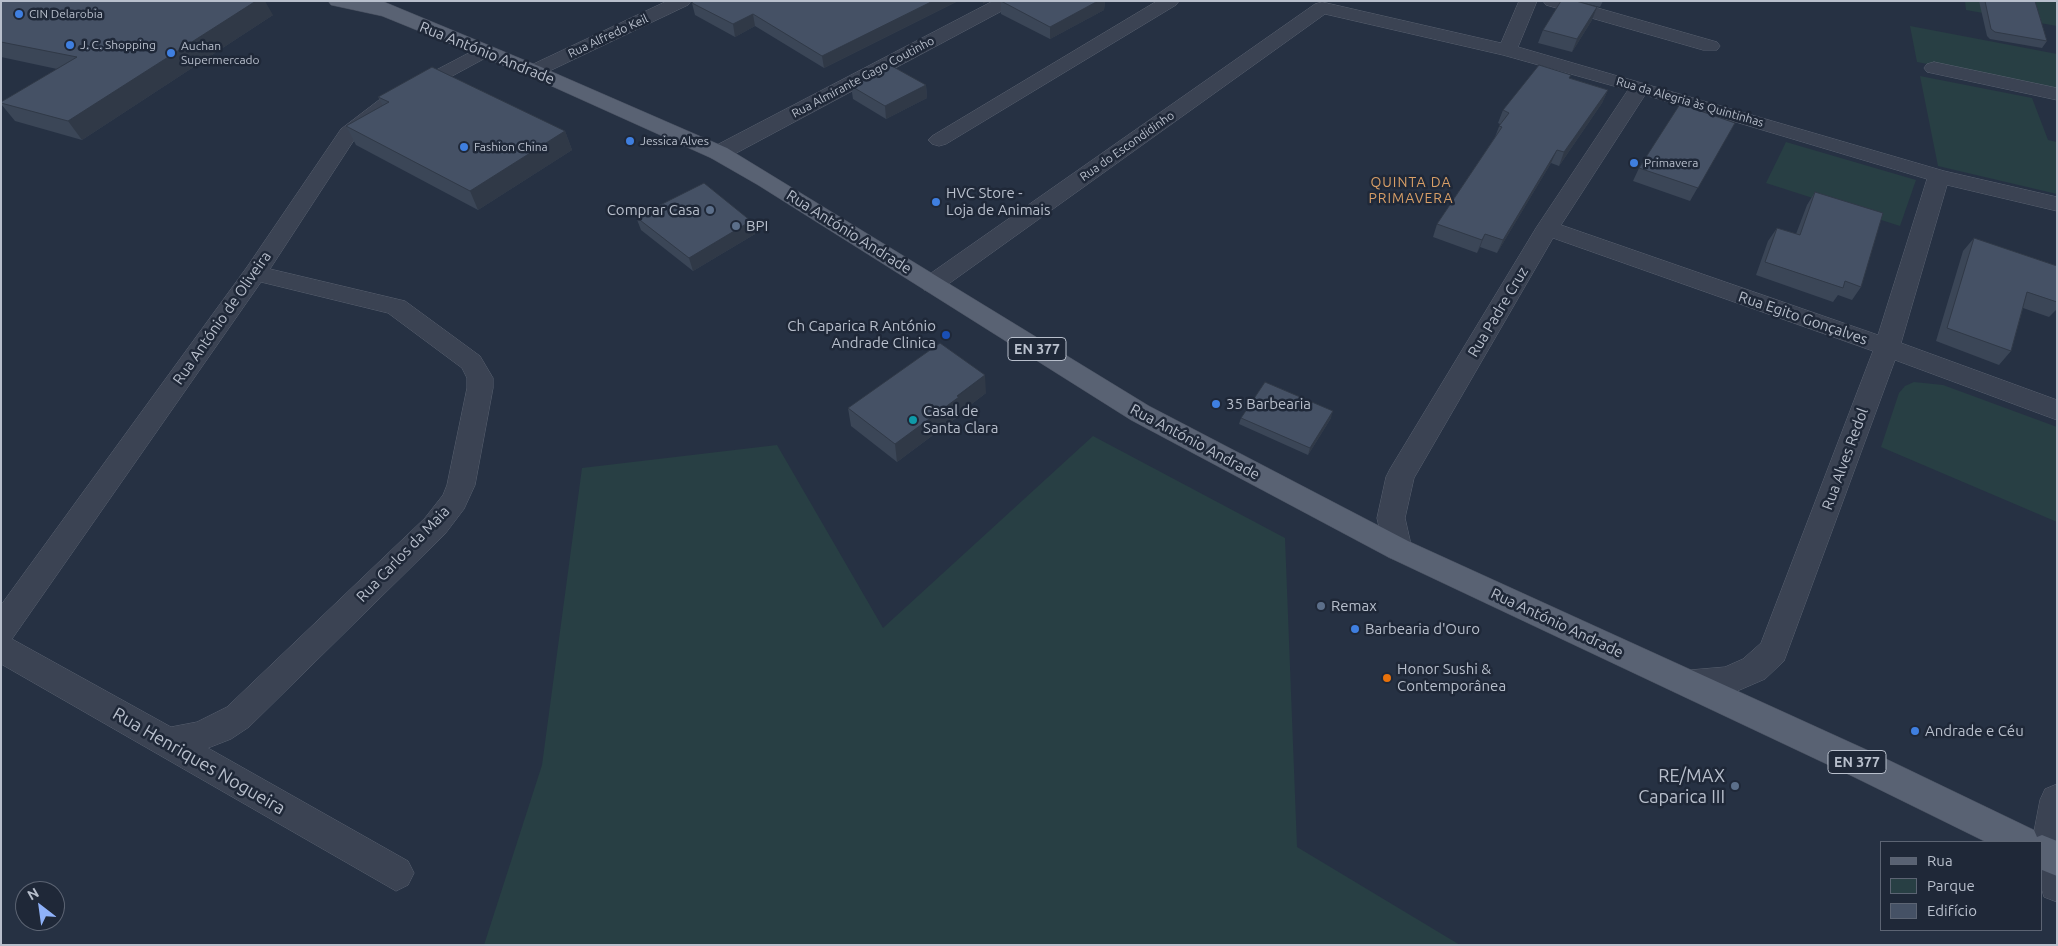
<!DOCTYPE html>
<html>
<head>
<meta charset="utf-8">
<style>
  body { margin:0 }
  #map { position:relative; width:2058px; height:946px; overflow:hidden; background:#263143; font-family:Ubuntu,sans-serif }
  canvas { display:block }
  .frame { position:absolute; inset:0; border:2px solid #b8bfcc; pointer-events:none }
  .legend { position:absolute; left:1880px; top:841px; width:162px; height:90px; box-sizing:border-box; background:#1f2838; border:1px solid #5c6473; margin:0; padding:6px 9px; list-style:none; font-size:15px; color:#b8bfcc }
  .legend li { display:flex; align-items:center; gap:10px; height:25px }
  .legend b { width:25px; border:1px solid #5c6473 }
  .north { position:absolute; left:15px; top:881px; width:50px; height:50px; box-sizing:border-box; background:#1f2838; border:1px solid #5c6473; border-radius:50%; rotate:330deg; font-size:14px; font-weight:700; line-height:20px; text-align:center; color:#b8bfcc }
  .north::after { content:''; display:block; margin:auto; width:18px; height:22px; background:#8fb2fa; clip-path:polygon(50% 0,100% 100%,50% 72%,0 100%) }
</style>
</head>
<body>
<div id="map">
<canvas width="2058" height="946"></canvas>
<div class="frame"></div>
<ul class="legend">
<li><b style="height:6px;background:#596273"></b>Rua</li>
<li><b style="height:14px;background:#283f44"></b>Parque</li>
<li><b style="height:14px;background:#455165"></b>Edifício</li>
</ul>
<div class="north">N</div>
</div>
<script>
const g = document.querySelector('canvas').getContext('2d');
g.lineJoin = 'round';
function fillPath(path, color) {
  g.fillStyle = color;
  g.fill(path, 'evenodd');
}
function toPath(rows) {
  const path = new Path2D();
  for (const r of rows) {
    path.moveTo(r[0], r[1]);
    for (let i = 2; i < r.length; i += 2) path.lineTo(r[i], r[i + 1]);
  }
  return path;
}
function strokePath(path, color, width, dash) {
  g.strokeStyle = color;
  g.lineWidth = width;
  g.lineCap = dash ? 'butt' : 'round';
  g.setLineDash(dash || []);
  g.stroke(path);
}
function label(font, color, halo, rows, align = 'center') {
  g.font = font + ' Ubuntu,sans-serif';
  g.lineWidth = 5;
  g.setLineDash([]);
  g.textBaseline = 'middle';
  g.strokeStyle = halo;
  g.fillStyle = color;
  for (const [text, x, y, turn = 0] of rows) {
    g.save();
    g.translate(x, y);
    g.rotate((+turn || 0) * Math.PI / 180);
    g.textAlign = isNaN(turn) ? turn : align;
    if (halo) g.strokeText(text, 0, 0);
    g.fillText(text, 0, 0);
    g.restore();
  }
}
fillPath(toPath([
  [1965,1,2057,1,2057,26,1966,10],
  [1910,26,2057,54,2057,89,1917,62],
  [1920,76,2032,98,2048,140,2057,142,2057,194,1938,166],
  [1786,142,1916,180,1900,226,1766,183],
  [1914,382,1943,385,2057,427,2057,522,1881,447,1899,393,1905,386],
  [1093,436,1285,538,1297,847,1460,945,484,945,542,765,582,468,777,445,883,628]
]), '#283f44');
const minor = toPath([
  [667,1,691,1,688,5,541,75,534,77,527,75,524,71,527,67,667,1],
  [993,1,1016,1,1013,5,727,158,719,159,711,158,708,153,711,148,993,1],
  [1157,1,1179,1,1176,5,946,144,939,146,932,144,928,140,932,136,1157,1],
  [1519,1,1537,1,1518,47,1944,171,2057,197,2057,211,1947,185,1901,343,2057,400,2057,420,1895,360,1784,661,1765,679,1728,695,1690,698,1679,694,1674,684,1679,674,1690,670,1725,667,1743,659,1761,643,1873,351,1553,238,1414,478,1405,518,1412,549,1408,557,1398,561,1388,557,1384,549,1377,518,1386,477,1390,469,1536,228,1628,90,1503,55,1325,14,940,290,932,292,924,290,920,284,924,278,1315,4,1322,2,1501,43,1519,1],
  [1645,95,1927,179,1878,335,1561,225,1645,95],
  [1543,1,1573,1,1717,42,1720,46,1717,50,1703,50,1546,5,1543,1],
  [484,45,491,47,494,51,491,55,393,108,356,137,270,269,405,301,480,356,493,378,493,388,475,485,464,509,445,534,249,727,231,739,208,748,408,861,414,873,408,885,396,891,1,664,1,605,247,267,341,129,379,100,484,45],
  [261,282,388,313,462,368,467,378,467,388,447,485,443,495,425,518,227,707,197,722,171,727,12,639,261,282],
  [1934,62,2057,88,2057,100,1927,72,1924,68,1927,64,1934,62],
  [2057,784,2057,902,2044,897,2042,890,2042,842,2032,842,2040,800,2045,789,2057,784]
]);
const primary = toPath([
  [328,1,382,1,541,67,727,148,1149,406,1408,541,1878,755,2034,830,2037,837,2042,835,2057,841,2057,876,2042,870,2042,842,1986,842,1854,777,1388,557,1131,420,758,185,711,158,527,75,382,16,331,5,328,1]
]);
strokePath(minor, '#596170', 1);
strokePath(primary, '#444c5c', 1);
fillPath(minor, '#3b4353');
fillPath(primary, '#596273');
fillPath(toPath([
  [1,1,273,15,82,140,15,121,1,104,1,102,57,69,1,57],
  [958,1,824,68,755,26,735,37,695,15,692,3],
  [1001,1,1105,1,1104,10,1050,39,1001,14],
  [1561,1,1603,1,1600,7,1576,1,1592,20,1572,52,1538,43,1543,30],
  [1979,1,2035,1,2047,41,2042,48,1990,39,1987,36],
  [1571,75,1569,78,1608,90,1602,103,1559,166,1551,163,1497,253,1480,247,1477,253,1433,237,1437,224,1495,137,1500,124,1498,123,1503,110],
  [926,85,927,98,886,119,853,99,851,86],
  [378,97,565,131,572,150,478,210,356,145,346,126,383,106],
  [1735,123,1690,201,1633,181,1639,168],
  [1815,192,1861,287,1852,300,1838,295,1833,302,1756,275,1768,241,1777,228,1796,234,1807,205],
  [636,217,751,221,755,234,693,271,641,230],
  [1974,238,2057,266,2057,309,2049,317,2023,308,2011,351,1999,365,1936,341,1963,251],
  [986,393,960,413,960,415,897,462,851,426,848,408],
  [1241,418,1331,418,1308,455,1239,424]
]), '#3b4657');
fillPath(toPath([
  [256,1,265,1,273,15,82,140,68,121],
  [933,1,958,1,824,68,822,56],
  [983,1,989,1,983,4],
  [1098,1,1105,1,1104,10,1050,39,1050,27],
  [1597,7,1592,20,1572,52,1577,39],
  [753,14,755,26,735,37,733,24],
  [926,85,927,98,886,119,885,106],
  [1608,90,1602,103,1559,166,1564,152],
  [565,131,572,150,478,210,470,191],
  [1557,150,1551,163,1497,253,1503,240],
  [751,221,755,234,693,271,689,258],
  [1485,234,1480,247,1477,253,1482,240],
  [985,375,986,393,960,413,960,415,897,462,895,444],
  [1333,411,1331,418,1308,455,1310,448]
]), '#303947');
const building = toPath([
  [1,1,256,1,68,121,1,103,1,102,77,57,1,42,1,1],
  [694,1,933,1,822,56,753,14,733,24,692,3,694,1],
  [1001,1,1098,1,1050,27,1001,1],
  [1561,1,1576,1,1597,7,1577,39,1543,30,1561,1],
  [1985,1,2035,1,2047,41,1995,32,1991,29,1985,1],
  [890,65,926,85,885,106,851,86,890,65],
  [1539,65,1571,75,1569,78,1608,90,1564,152,1557,150,1503,240,1485,234,1482,240,1437,224,1502,127,1499,126,1509,113,1503,110,1539,65],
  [432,67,565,131,470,191,346,126,389,102,378,97,432,67],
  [1680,104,1735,123,1698,188,1639,168,1680,104],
  [704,183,751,221,689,258,636,217,704,183],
  [1815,192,1883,213,1861,287,1845,281,1843,288,1765,262,1777,228,1800,235,1815,192],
  [1974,238,2057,266,2057,302,2027,292,2011,351,1947,328,1974,238],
  [940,343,985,375,957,396,959,397,895,444,848,408,940,343],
  [1265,382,1333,411,1310,448,1241,418,1265,382]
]);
fillPath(building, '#455165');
strokePath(building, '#303947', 1);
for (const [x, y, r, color] of [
  [19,14,5,"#3f7fe0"],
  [70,45,5,"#3f7fe0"],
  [171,53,5,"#3f7fe0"],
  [630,141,5,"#3f7fe0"],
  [464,147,5,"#3f7fe0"],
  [1634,163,5,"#3f7fe0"],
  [936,202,5,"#3f7fe0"],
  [710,210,5,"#5c6f8a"],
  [736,226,5,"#5c6f8a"],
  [946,335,5,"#1a4fb4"],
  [1216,404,5,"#3f7fe0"],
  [913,420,5,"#0f9aa8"],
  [1321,606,5,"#5c6f8a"],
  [1355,629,5,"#3f7fe0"],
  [1387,678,5,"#e8710a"],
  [1915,731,5,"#3f7fe0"],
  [1735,786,5,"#5c6f8a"]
]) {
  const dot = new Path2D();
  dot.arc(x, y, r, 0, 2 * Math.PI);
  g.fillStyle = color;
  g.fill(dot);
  strokePath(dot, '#1f2838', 2);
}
label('12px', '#b8bfcc', '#1f2838', [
  ["CIN Delarobia",29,14],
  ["J. C. Shopping",80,45],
  ["Auchan",181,46],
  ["Supermercado",181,60],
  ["Jessica Alves",640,141],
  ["Fashion China",474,147],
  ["Primavera",1644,163]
], 'left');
label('12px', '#b8bfcc', '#1f2838', [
  ["Rua Alfredo Keil",608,36,-25],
  ["Rua Almirante Gago Coutinho",863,77,-28],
  ["Rua da Alegria às Quintinhas",1690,102,16],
  ["Rua do Escondidinho",1127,146,-35]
]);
g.letterSpacing = '1px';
label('14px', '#d99f67', '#1f2838', [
  ["QUINTA DA",1411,182],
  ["PRIMAVERA",1411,198]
]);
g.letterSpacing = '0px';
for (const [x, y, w] of [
  [1037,349,58],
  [1857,762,58]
]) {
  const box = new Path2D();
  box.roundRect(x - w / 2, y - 11.5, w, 23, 4);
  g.fillStyle = '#1f2838';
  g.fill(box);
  strokePath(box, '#b8bfcc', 1);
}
label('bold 14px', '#b8bfcc', null, [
  ["EN 377",1037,349],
  ["EN 377",1857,762]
]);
label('15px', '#b8bfcc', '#1f2838', [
  ["Rua António Andrade",487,53,22],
  ["Rua António Andrade",849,232,32],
  ["Rua Padre Cruz",1498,312,-59],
  ["Rua António de Oliveira",222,318,-55],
  ["Rua Egito Gonçalves",1803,318,19],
  ["Rua António Andrade",1195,442,28],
  ["Rua Alves Redol",1845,459,-70],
  ["Rua Carlos da Maia",403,554,-46],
  ["Rua António Andrade",1557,623,25]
]);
label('15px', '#b8bfcc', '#1f2838', [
  ["HVC Store -",946,193],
  ["Loja de Animais",946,210],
  ["Comprar Casa",700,210,"right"],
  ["BPI",746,226],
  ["Ch Caparica R António",936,326,"right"],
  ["Andrade Clinica",936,343,"right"],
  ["35 Barbearia",1226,404],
  ["Casal de",923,411],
  ["Santa Clara",923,428],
  ["Remax",1331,606],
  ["Barbearia d'Ouro",1365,629],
  ["Honor Sushi &",1397,669],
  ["Contemporânea",1397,686],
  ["Andrade e Céu",1925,731]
], 'left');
label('18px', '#b8bfcc', '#1f2838', [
  ["Rua Henriques Nogueira",199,761,30]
]);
label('18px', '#b8bfcc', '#1f2838', [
  ["RE/MAX",1725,776],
  ["Caparica III",1725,797]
], 'right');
</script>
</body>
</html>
